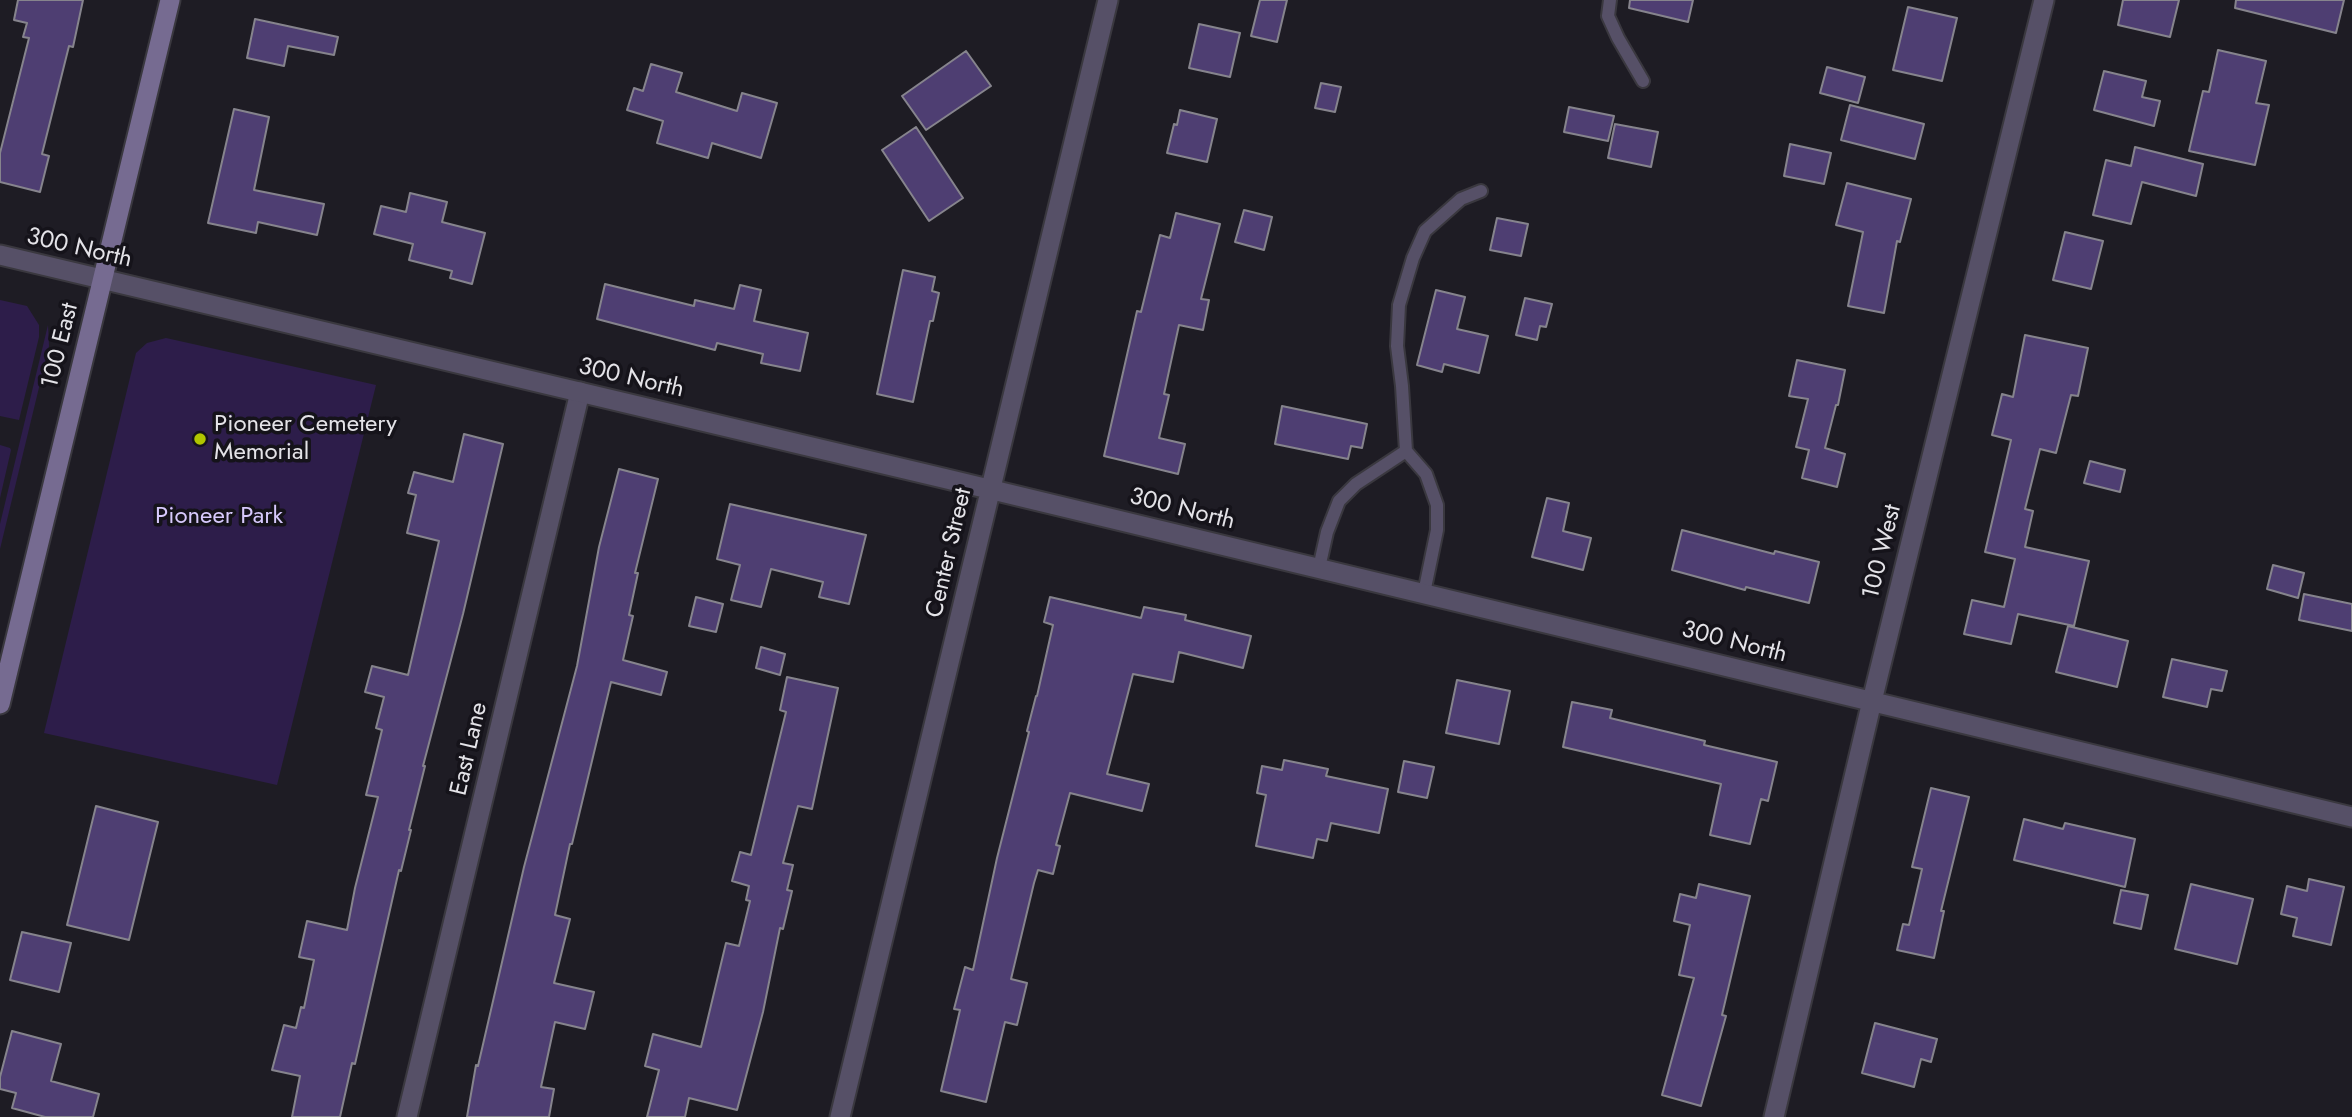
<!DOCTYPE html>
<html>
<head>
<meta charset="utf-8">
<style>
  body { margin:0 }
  canvas { display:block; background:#1e1c24 }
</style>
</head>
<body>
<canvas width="2352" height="1117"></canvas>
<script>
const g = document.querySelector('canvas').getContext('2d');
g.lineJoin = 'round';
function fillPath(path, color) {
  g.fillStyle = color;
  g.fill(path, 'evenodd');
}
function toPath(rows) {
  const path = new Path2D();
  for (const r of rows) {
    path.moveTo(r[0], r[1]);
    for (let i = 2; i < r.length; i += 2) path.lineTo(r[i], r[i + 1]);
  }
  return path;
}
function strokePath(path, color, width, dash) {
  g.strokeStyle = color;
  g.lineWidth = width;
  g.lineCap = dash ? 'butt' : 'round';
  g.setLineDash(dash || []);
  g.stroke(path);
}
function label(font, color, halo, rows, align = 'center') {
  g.font = font + ' Jost,sans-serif';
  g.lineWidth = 7;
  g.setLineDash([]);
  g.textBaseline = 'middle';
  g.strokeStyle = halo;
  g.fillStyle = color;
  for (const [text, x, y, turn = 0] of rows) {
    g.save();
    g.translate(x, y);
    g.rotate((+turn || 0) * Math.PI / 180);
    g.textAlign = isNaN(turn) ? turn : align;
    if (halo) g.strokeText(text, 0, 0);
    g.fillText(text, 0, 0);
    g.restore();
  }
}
fillPath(toPath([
  [0,300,27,306,39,325,39,337,19,420,0,416],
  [48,325,49,346,0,549,0,524],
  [166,338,376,385,277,785,44,733,136,353,147,343],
  [0,445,10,448,11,450,0,498]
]), '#2d1d4a');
const building = toPath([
  [18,0,83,0,73,47,69,46,42,154,49,156,40,192,0,182,0,153,29,38,23,37,27,23,14,20,18,0],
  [1260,0,1287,0,1277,42,1251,36,1260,0],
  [1630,0,1693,0,1688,22,1629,8,1630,0],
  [2123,0,2179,0,2170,37,2118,25,2123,0],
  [2236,0,2344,0,2336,33,2235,8,2236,0],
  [1908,7,1957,18,1942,81,1893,70,1908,7],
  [255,19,338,37,334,55,288,46,284,66,247,58,255,19],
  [1199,24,1240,33,1230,77,1189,68,1199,24],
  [2218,50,2266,61,2256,103,2269,105,2255,165,2189,151,2203,91,2209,92,2218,50],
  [966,51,991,86,926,130,902,96,966,51],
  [651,64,682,73,676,92,737,111,742,93,777,103,761,158,712,143,708,158,657,143,663,121,627,110,634,88,643,91,651,64],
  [1827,67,1865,77,1858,103,1820,93,1827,67],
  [2104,71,2146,81,2142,97,2160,101,2154,126,2094,110,2104,71],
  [1321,83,1341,87,1335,112,1315,108,1321,83],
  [1850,105,1924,124,1915,159,1841,140,1850,105],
  [1569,107,1614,116,1608,141,1564,132,1569,107],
  [234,109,269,117,254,190,324,204,317,235,258,222,256,233,208,223,234,109],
  [1180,110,1217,119,1207,162,1167,153,1174,124,1177,125,1180,110],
  [1615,124,1658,132,1651,167,1608,158,1615,124],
  [916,127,963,198,929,221,882,150,916,127],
  [1790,144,1831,153,1824,184,1784,176,1790,144],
  [2135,147,2203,164,2196,196,2142,182,2131,224,2093,215,2106,160,2131,166,2135,147],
  [1847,183,1911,199,1900,242,1897,241,1884,313,1848,306,1863,232,1836,225,1847,183],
  [410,193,447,202,442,222,485,233,472,284,450,278,452,271,409,260,413,244,374,234,381,206,406,212,410,193],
  [1244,210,1272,217,1264,250,1235,242,1244,210],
  [1176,213,1220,224,1201,299,1209,300,1203,330,1179,325,1164,394,1169,395,1159,438,1185,444,1178,474,1104,456,1137,311,1141,312,1160,235,1170,238,1176,213],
  [1497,218,1528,224,1521,256,1490,250,1497,218],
  [2065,232,2103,241,2091,289,2053,280,2065,232],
  [903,270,935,277,932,291,939,293,933,321,930,321,913,402,877,394,903,270],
  [605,284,694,306,695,300,734,309,740,285,761,290,754,321,808,333,800,371,761,363,763,354,717,343,715,350,597,319,605,284],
  [1436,290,1465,297,1457,329,1488,336,1479,373,1444,364,1442,372,1417,365,1436,290],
  [1525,298,1552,304,1546,327,1540,326,1537,340,1516,335,1525,298],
  [2025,335,2088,348,2078,396,2071,395,2056,453,2040,449,2025,509,2033,511,2025,547,2089,561,2074,626,2018,614,2011,644,1964,634,1972,600,2004,607,2015,559,1985,552,2011,440,1992,435,2002,394,2013,397,2025,335],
  [1797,360,1845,370,1838,405,1836,405,1825,448,1845,454,1837,487,1802,478,1809,450,1796,447,1808,399,1789,396,1797,360],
  [1282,406,1367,424,1362,448,1351,446,1348,459,1275,444,1282,406],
  [464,434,503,444,463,614,423,766,425,766,409,830,411,830,401,871,399,870,355,1064,352,1063,340,1117,292,1117,300,1076,272,1070,284,1025,296,1028,301,1007,304,1008,314,960,299,957,307,921,347,930,355,888,378,797,366,795,382,730,376,728,384,697,365,692,372,666,408,675,439,541,407,533,416,495,408,493,414,472,453,482,464,434],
  [2090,461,2125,470,2120,492,2084,483,2090,461],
  [619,469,658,479,635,573,638,573,629,615,633,616,623,660,667,672,661,695,611,682,572,844,570,844,555,915,570,919,554,983,594,992,585,1029,555,1022,541,1087,554,1089,549,1117,467,1117,476,1065,478,1066,524,867,577,666,599,547,619,469],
  [1547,498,1569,503,1563,531,1591,538,1583,570,1532,557,1547,498],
  [730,504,866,535,849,604,819,597,823,582,771,569,761,607,731,600,740,565,717,559,730,504],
  [1682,530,1774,554,1775,551,1819,562,1809,603,1746,587,1745,590,1672,570,1682,530],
  [2273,565,2304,573,2298,598,2267,589,2273,565],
  [2304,594,2352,604,2352,631,2299,620,2304,594],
  [696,597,723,604,716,632,689,626,696,597],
  [1050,597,1141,618,1144,607,1186,615,1185,620,1251,636,1243,668,1179,652,1173,682,1133,674,1107,774,1149,784,1142,811,1070,793,1056,845,1060,846,1053,874,1038,870,1034,883,1011,979,1027,983,1017,1025,1005,1022,986,1102,941,1091,960,1010,954,1009,965,967,973,970,997,858,1029,732,1027,731,1036,696,1037,696,1053,625,1044,622,1050,597],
  [2068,626,2128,641,2117,687,2056,672,2068,626],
  [761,647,785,654,780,675,756,668,761,647],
  [2172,659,2227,671,2222,691,2211,689,2207,707,2163,697,2172,659],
  [787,677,838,688,812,809,798,806,783,863,793,865,787,890,792,891,783,929,780,928,763,1012,737,1110,689,1098,685,1117,647,1117,659,1070,645,1066,653,1034,701,1047,726,943,739,946,750,901,746,900,749,886,732,881,740,852,751,855,786,712,780,710,787,677],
  [1457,680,1510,691,1499,744,1446,733,1457,680],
  [1572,702,1612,710,1610,718,1705,741,1704,745,1777,762,1768,801,1761,799,1750,844,1710,835,1721,784,1563,747,1572,702],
  [1284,760,1328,769,1326,776,1388,789,1379,833,1331,823,1327,841,1317,839,1313,858,1256,846,1266,795,1257,793,1262,766,1282,770,1284,760],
  [1404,761,1434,767,1427,798,1398,792,1404,761],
  [1931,788,1969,797,1941,911,1944,911,1934,958,1897,950,1903,924,1909,925,1922,869,1912,867,1931,788],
  [96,806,158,822,129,940,67,925,96,806],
  [2024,819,2063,829,2065,823,2135,839,2125,887,2014,860,2024,819],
  [2309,879,2344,887,2331,945,2293,936,2297,918,2281,914,2287,886,2307,891,2309,879],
  [1699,884,1750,896,1722,1015,1726,1016,1701,1106,1662,1095,1694,978,1679,975,1690,925,1674,921,1680,894,1696,898,1699,884],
  [2191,884,2253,899,2237,964,2175,949,2191,884],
  [2121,890,2148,895,2141,929,2114,923,2121,890],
  [22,932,71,943,59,992,10,980,22,932],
  [1875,1023,1937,1039,1931,1062,1921,1059,1914,1087,1862,1073,1875,1023],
  [12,1031,61,1044,51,1081,99,1094,93,1117,45,1117,12,1108,16,1093,0,1089,0,1077,12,1031]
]);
fillPath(building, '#4e3e72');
strokePath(building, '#86848d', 2);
const service = toPath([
  [1610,0,1608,16,1618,38,1643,81],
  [1319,568,1327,532,1339,501,1356,484,1406,451],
  [1424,593,1437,530,1437,505,1426,474,1406,451,1402,386,1397,346,1399,305,1413,258,1425,231,1461,199,1481,191]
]);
const minor = toPath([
  [407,1117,580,392]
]);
const tertiary = toPath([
  [0,255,947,479,2352,817],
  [840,1117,1108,0],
  [1774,1117,1872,701,2044,0]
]);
const secondary = toPath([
  [0,704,170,0]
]);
strokePath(service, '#3a383f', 16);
strokePath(minor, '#3a383f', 23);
strokePath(tertiary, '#3a383f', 23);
strokePath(secondary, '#3a383f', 23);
strokePath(service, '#565067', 12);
strokePath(minor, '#565067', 19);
strokePath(tertiary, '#565067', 19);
strokePath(secondary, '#766b91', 19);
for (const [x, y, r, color] of [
  [200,439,7,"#b0c500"]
]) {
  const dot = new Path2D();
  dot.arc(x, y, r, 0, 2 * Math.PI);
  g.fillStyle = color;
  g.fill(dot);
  strokePath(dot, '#15131a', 2.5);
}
label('24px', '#e4e3e8', '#15131a', [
  ["300 North",79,249,13],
  ["100 East",61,346,-76],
  ["300 North",631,379,13],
  ["300 North",1182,510,14],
  ["100 West",1883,552,-76],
  ["Center Street",950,553,-77],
  ["300 North",1734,643,14],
  ["East Lane",470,749,-77]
]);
label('24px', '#e4e3e8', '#15131a', [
  ["Pioneer Cemetery",214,425],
  ["Memorial",214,453]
], 'left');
label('24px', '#d7c9fc', '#15131a', [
  ["Pioneer Park",219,517]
]);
</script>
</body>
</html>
